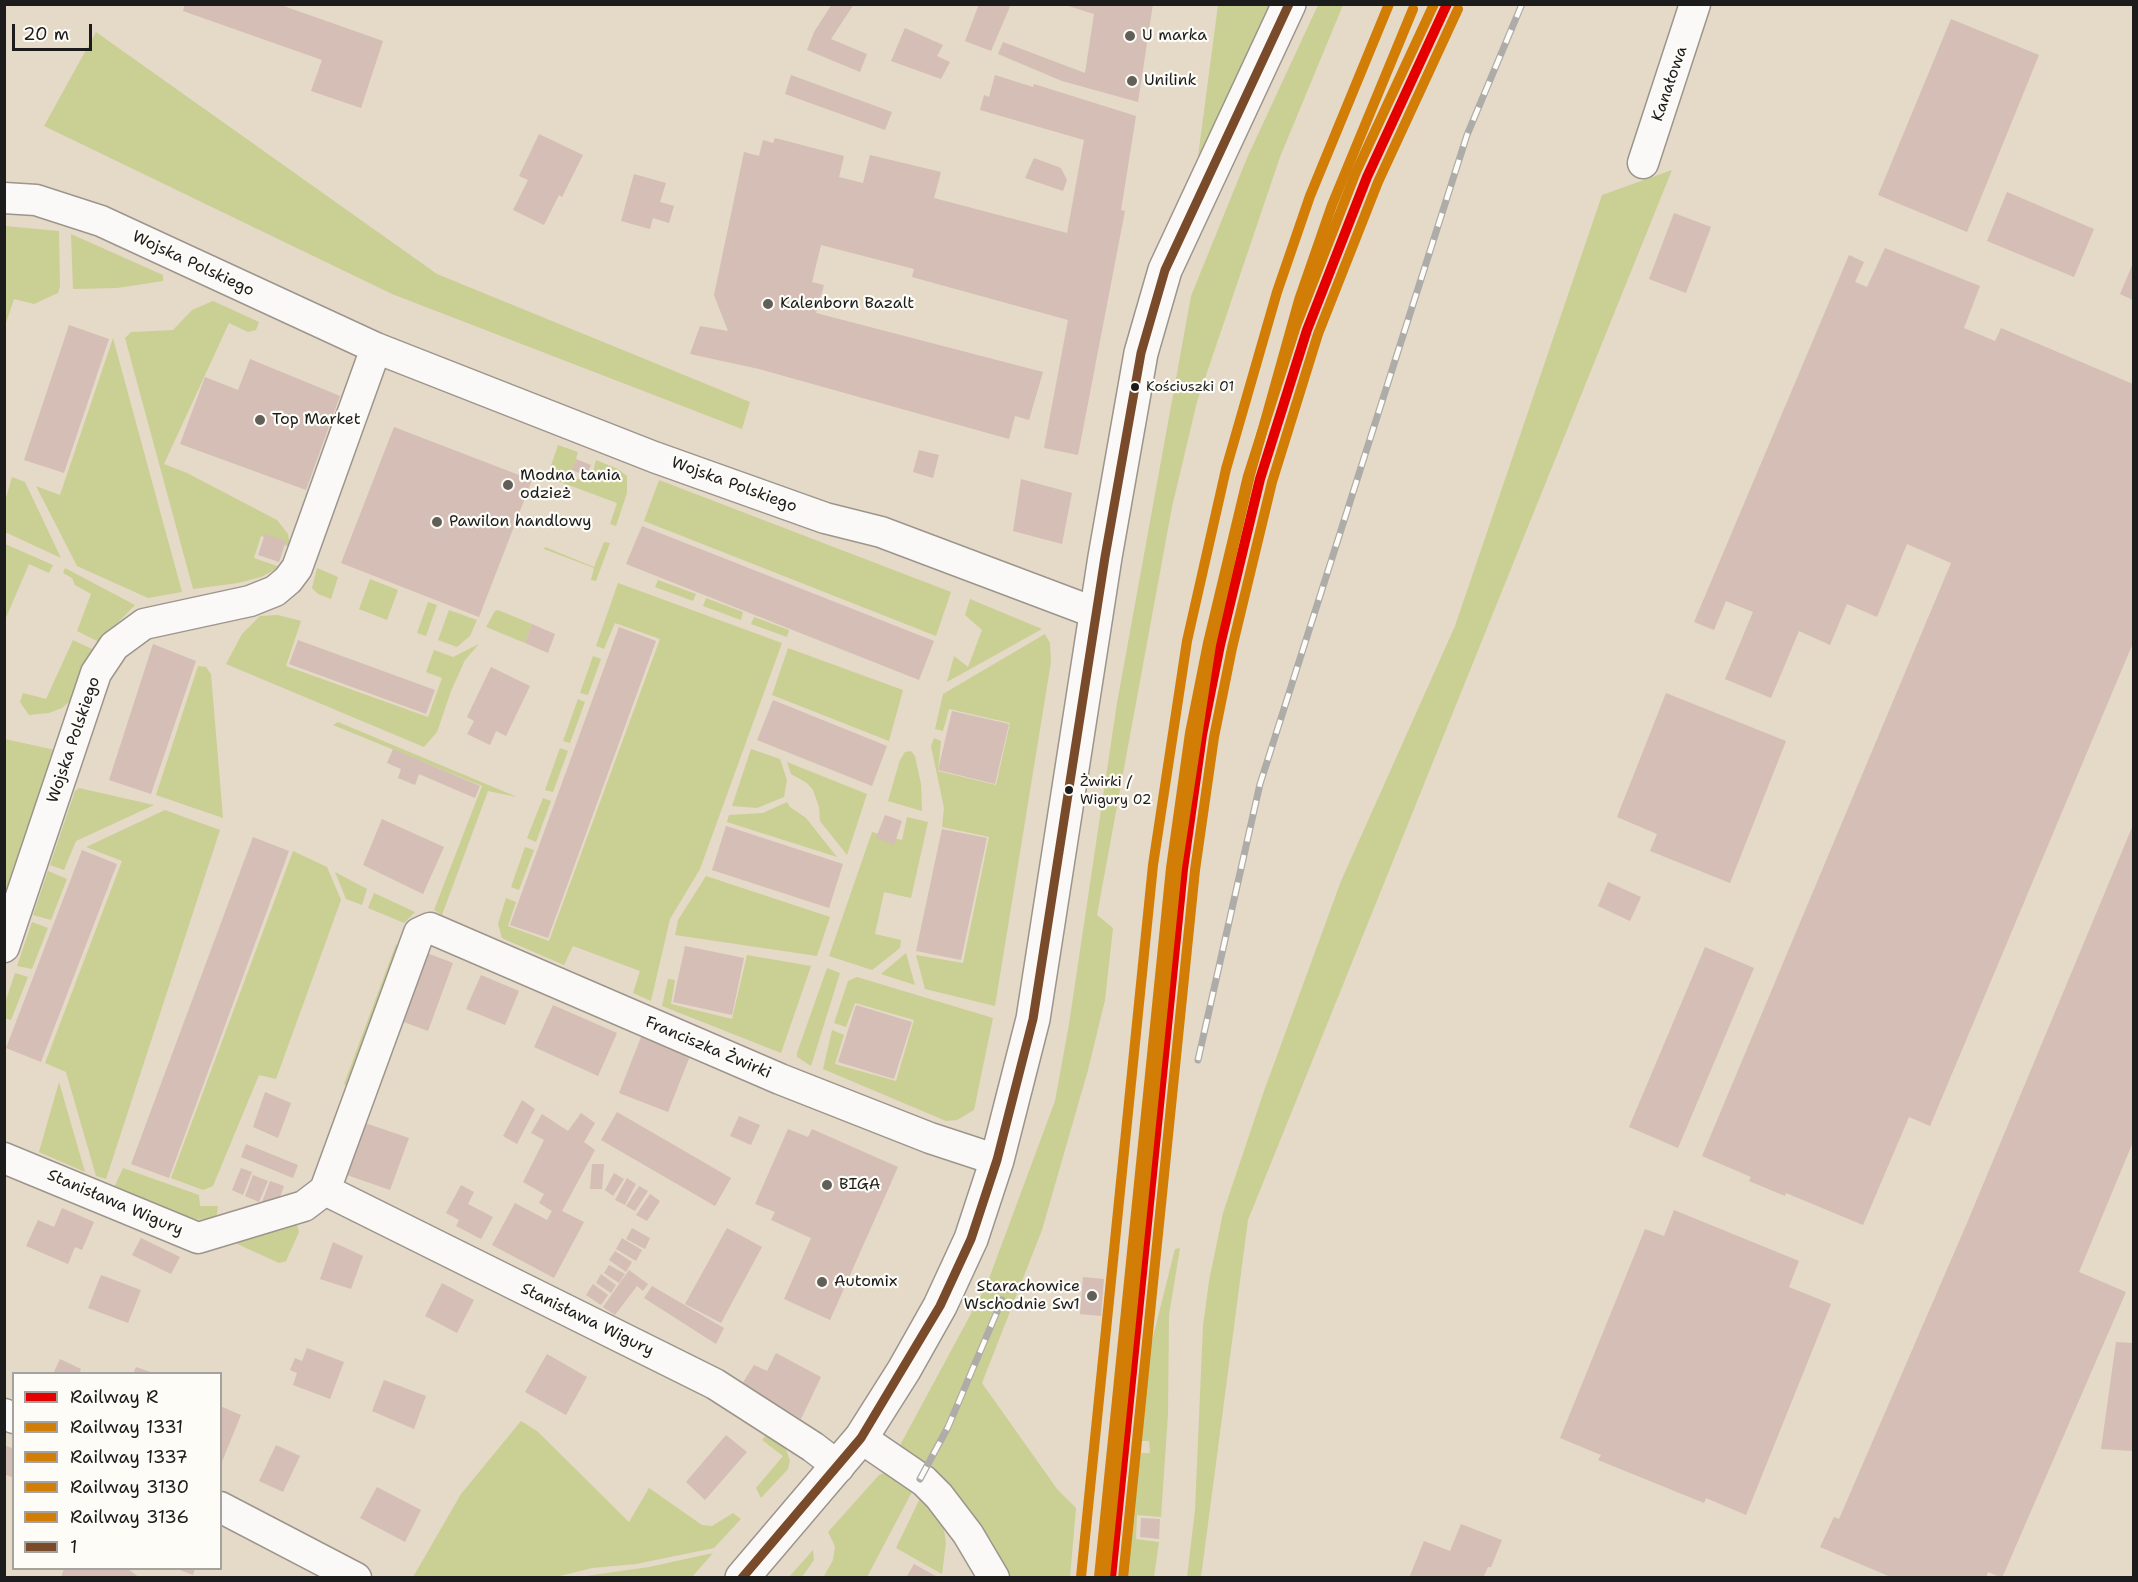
<!DOCTYPE html>
<html>
<head>
<meta charset="utf-8">
<style>
  body { margin:0 }
  #map { position:relative; width:2138px; height:1582px; overflow:hidden; background:#e5d9c8; font-family:"Shantell Sans",sans-serif }
  canvas { display:block }
  .frame { position:absolute; inset:0; border:6px solid #1c1c1c; pointer-events:none }
  .legend { position:absolute; left:12px; top:1372px; width:210px; height:198px; box-sizing:border-box; background:#fdfcf7; border:2px solid #a3a29f; margin:0; padding:8px 10px; list-style:none; font-size:18px; color:#1c1c1c }
  .legend li { display:flex; align-items:center; gap:12px; height:30px }
  .legend b { width:30px; border:2px solid #a3a29f }
  .scale { position:absolute; left:12px; top:24px; width:80px; height:27px; box-sizing:border-box; border:3px solid #1c1c1c; border-top:0; padding-left:8px; font-size:18px; line-height:21px; white-space:nowrap; color:#1c1c1c; -webkit-text-stroke:4px #fdfcf7; paint-order:stroke }
</style>
</head>
<body>
<div id="map">
<canvas width="2138" height="1582"></canvas>
<div class="frame"></div>
<ul class="legend">
<li><b style="height:8px;background:#e50000"></b>Railway R</li>
<li><b style="height:8px;background:#d27d06"></b>Railway 1331</li>
<li><b style="height:8px;background:#d27d06"></b>Railway 1337</li>
<li><b style="height:8px;background:#d27d06"></b>Railway 3130</li>
<li><b style="height:8px;background:#d27d06"></b>Railway 3136</li>
<li><b style="height:8px;background:#7a4b2a"></b>1</li>
</ul>
<div class="scale">20 m</div>
</div>
<script>
const g = document.querySelector('canvas').getContext('2d');
g.lineJoin = 'round';
function fillPath(path, color) {
  g.fillStyle = color;
  g.fill(path, 'evenodd');
}
function toPath(rows) {
  const path = new Path2D();
  for (const r of rows) {
    path.moveTo(r[0], r[1]);
    for (let i = 2; i < r.length; i += 2) path.lineTo(r[i], r[i + 1]);
  }
  return path;
}
function strokePath(path, color, width, dash) {
  g.strokeStyle = color;
  g.lineWidth = width;
  g.lineCap = dash ? 'butt' : 'round';
  g.setLineDash(dash || []);
  g.stroke(path);
}
function label(font, color, halo, rows, align = 'center') {
  g.font = font + ' "Shantell Sans",sans-serif';
  g.lineWidth = 4.5;
  g.setLineDash([]);
  g.textBaseline = 'middle';
  g.strokeStyle = halo;
  g.fillStyle = color;
  for (const [text, x, y, turn = 0] of rows) {
    g.save();
    g.translate(x, y);
    g.rotate((+turn || 0) * Math.PI / 180);
    g.textAlign = isNaN(turn) ? turn : align;
    if (halo) g.strokeText(text, 0, 0);
    g.fillText(text, 0, 0);
    g.restore();
  }
}
fillPath(toPath([
  [1218,5,1269,5,1200,165,1197,164],
  [1318,5,1343,5,1280,157,1197,402,1172,507,1097,915,1113,928,1105,1000,1088,1070,1042,1230,982,1383,1057,1489,1076,1508,1070,1577,1001,1577,898,1449,987,1284,1055,1101,1069,1024,1117,703,1191,296,1247,158],
  [96,32,437,274,750,402,742,429,392,294,44,126],
  [1672,170,1248,1220,1201,1577,1187,1577,1195,1510,1203,1326,1209,1281,1223,1213,1264,1091,1341,881,1455,626,1602,195],
  [5,226,59,231,60,286,58,293,34,304,14,299,5,326],
  [71,234,163,275,163,281,117,288,73,289],
  [213,301,259,322,256,330,248,332,229,323,164,464,187,473,277,520,288,534,290,547,261,536,254,558,280,567,261,577,238,583,193,589,125,338,131,332,173,330,192,310],
  [113,338,182,592,148,598,77,566,36,486,60,495],
  [558,445,578,452,571,476,590,483,596,460,618,469,627,476,627,493,616,526,610,524,617,503,547,477],
  [12,477,25,482,61,558,5,532,5,501],
  [659,480,951,592,936,636,644,521],
  [604,542,610,543,596,581,591,580,594,568,544,549,545,547,594,567],
  [5,544,53,565,49,573,29,564,5,620],
  [65,568,135,605,99,642,77,631,91,594,75,585,72,578,63,573],
  [317,568,338,577,331,599,318,594,312,588],
  [370,579,398,590,387,620,359,609],
  [658,580,696,594,693,601,655,587],
  [618,583,782,643,700,869,670,919,651,1001,633,993,640,971,573,946,564,965,506,940,502,938,498,924,506,898,516,902,508,926,549,941,660,639,615,623,604,649,596,646],
  [706,598,743,612,741,620,703,606],
  [970,599,1042,629,947,682,954,656,968,667,982,630,965,615],
  [428,602,437,605,426,636,417,633],
  [449,610,477,620,470,636,457,647,438,640],
  [498,610,532,624,525,643,486,627,495,611],
  [278,615,301,621,286,666,428,717,442,678,426,672,434,650,453,657,479,644,465,660,451,691,437,732,424,747,226,664,242,634,260,616],
  [754,617,789,630,787,637,751,624],
  [1045,634,1050,643,1051,662,995,1006,925,989,916,955,963,963,989,837,942,827,944,808,931,746,934,738,941,741,938,771,996,785,1010,723,949,709,943,731,935,729,943,694],
  [73,640,96,651,70,701,62,708,49,713,29,715,20,702,23,693,46,699],
  [788,648,903,690,889,741,772,695],
  [593,656,601,659,588,695,580,693],
  [198,666,206,667,211,674,223,818,156,795],
  [578,699,585,702,570,743,563,741],
  [338,722,517,797,488,791,442,915,434,910,482,786,333,725],
  [5,739,55,750,5,916],
  [560,748,568,751,553,792,545,790],
  [751,749,780,759,787,780,784,797,757,808,732,806],
  [911,751,915,756,921,784,922,811,888,801,900,760,905,752],
  [787,762,867,794,847,855,820,821,819,807,813,790,807,783,791,774],
  [79,788,154,805,76,841,64,870,50,865,75,791],
  [543,798,551,801,536,842,527,838],
  [787,802,790,807,806,818,837,857,727,822,729,815,763,813],
  [165,810,220,830,106,1179,96,1176,66,1072,45,1063,122,861,86,847],
  [907,817,928,822,911,898,884,892,875,934,901,940,900,948,872,970,829,956,872,832,902,840],
  [525,847,534,850,519,890,511,887],
  [293,851,327,867,341,900,276,1079,259,1075,213,1186,203,1190,171,1178],
  [48,871,67,879,51,920,33,915],
  [335,872,367,889,362,905,346,899],
  [706,876,830,917,817,956,675,935,678,920],
  [374,893,415,912,404,923,368,908],
  [32,922,48,928,32,969,17,966],
  [396,944,400,949,349,1087,344,1084],
  [906,953,915,985,881,974],
  [747,955,811,966,781,1053,662,1006,668,979,675,980,671,1004,732,1019],
  [827,968,840,973,811,1066,797,1057,797,1053],
  [15,973,28,977,11,1020,5,1018,5,1003],
  [857,977,993,1018,974,1110,957,1120,946,1121,823,1069,832,1030,844,1035,835,1064,896,1081,914,1020,855,1003,846,1027,834,1023,848,981],
  [59,1082,85,1172,39,1152],
  [123,1168,199,1195,200,1206,218,1206,216,1220,185,1219,113,1190],
  [296,1221,299,1232,286,1261,279,1263,235,1243,234,1239],
  [1180,1248,1169,1315,1168,1414,1161,1517,1137,1515,1136,1539,1159,1542,1154,1577,1125,1577,1135,1468,1140,1453,1150,1453,1149,1441,1141,1441,1149,1353,1175,1249],
  [521,1421,537,1431,629,1522,649,1488,702,1525,712,1526,733,1513,741,1519,714,1548,636,1564,592,1568,556,1577,413,1577,461,1494],
  [767,1434,785,1446,790,1461,788,1469,761,1498,756,1488,783,1456,762,1440],
  [887,1472,913,1490,867,1577,823,1578,833,1560,835,1546,828,1532,879,1475],
  [922,1494,943,1523,946,1543,942,1574,896,1548],
  [813,1550,814,1560,802,1577,789,1577],
  [713,1553,692,1577,579,1577,649,1567]
]), '#cacf94');
fillPath(toPath([
  [185,4,278,4,383,41,361,108,311,91,322,60,183,11],
  [832,4,854,4,831,39,867,54,860,72,807,50,814,32],
  [979,4,1011,4,991,51,965,41],
  [1062,4,1153,4,1138,102,1062,81,998,54,1003,42,1085,73,1094,14],
  [1951,19,2039,55,1967,232,1878,195],
  [905,28,943,45,937,56,950,62,941,79,891,61],
  [791,75,892,112,885,130,785,94],
  [995,75,1033,87,1034,84,1136,116,1121,210,1125,211,1078,455,1044,448,1068,320,912,277,914,269,821,245,812,282,824,285,816,313,1043,372,1029,420,1015,416,1009,439,759,369,690,354,700,326,728,331,714,295,744,152,759,156,763,140,773,143,775,138,844,156,839,177,863,183,870,155,941,172,934,198,1067,233,1084,140,980,110,984,95,989,97],
  [539,134,583,155,562,197,559,195,544,225,513,210,528,180,519,176],
  [1034,158,1061,168,1067,180,1063,191,1025,178],
  [634,174,666,183,660,202,674,206,669,223,653,218,650,229,621,221],
  [2007,192,2094,229,2074,277,1987,241],
  [1674,213,1711,227,1686,293,1649,279],
  [1885,248,1980,286,1964,328,1995,341,2001,328,2133,384,2133,643,1930,1126,1909,1117,1863,1225,1786,1193,1785,1196,1749,1181,1751,1177,1702,1156,1951,563,1907,544,1877,617,1847,604,1830,645,1799,631,1771,698,1725,679,1753,612,1726,601,1714,630,1694,622,1849,255,1864,262,1855,282,1867,287],
  [2133,263,2133,300,2120,294],
  [69,325,109,339,64,473,24,460],
  [250,359,340,396,306,490,180,444,205,377,238,390],
  [394,427,532,480,479,617,341,563],
  [919,450,939,455,933,478,913,472],
  [576,459,591,465,586,476,572,470],
  [1021,479,1072,493,1062,544,1013,531],
  [642,526,934,641,919,680,626,564],
  [265,534,286,541,279,562,258,555],
  [532,624,555,634,548,653,525,643],
  [619,627,656,641,548,938,510,925],
  [298,640,435,690,426,714,289,664],
  [153,644,196,661,151,794,109,780],
  [491,667,530,686,506,736,496,731,490,745,467,734,474,721,467,717],
  [1666,693,1786,741,1730,883,1650,851,1657,834,1617,817],
  [773,700,887,746,872,786,757,740],
  [952,711,1009,724,995,784,938,770],
  [393,749,480,786,475,798,419,774,415,785,398,778,401,769,387,763],
  [885,815,902,821,894,845,876,838],
  [382,819,444,847,423,894,363,865],
  [2133,825,2133,1142,2079,1272,2126,1292,2002,1578,1988,1572,1986,1578,1893,1578,1820,1547,1834,1517,1839,1519,1967,1223],
  [726,826,843,864,829,908,712,870],
  [942,829,987,838,961,960,916,951],
  [253,837,289,851,169,1178,131,1164],
  [82,850,117,864,41,1062,6,1048],
  [1608,882,1641,897,1630,921,1598,906],
  [685,946,744,958,732,1015,673,1002],
  [1705,947,1754,968,1678,1148,1629,1127],
  [427,953,453,963,428,1031,401,1021],
  [481,975,519,991,505,1025,466,1009],
  [553,1005,617,1033,598,1076,534,1047],
  [856,1005,912,1022,894,1079,838,1062],
  [641,1037,690,1056,668,1112,619,1093],
  [265,1092,291,1103,278,1138,253,1127],
  [522,1100,535,1109,517,1144,503,1136],
  [617,1112,731,1178,715,1206,601,1140],
  [581,1113,595,1123,584,1142,595,1150,562,1211,584,1222,554,1278,492,1245,515,1203,547,1220,552,1211,539,1203,544,1194,523,1182,544,1140,531,1133,542,1114,568,1131],
  [739,1116,760,1125,751,1145,730,1136],
  [365,1123,409,1138,390,1190,347,1175],
  [788,1129,808,1137,812,1129,898,1167,830,1320,784,1299,811,1238,771,1220,775,1212,755,1204],
  [246,1144,298,1165,293,1178,241,1157],
  [592,1164,604,1164,602,1189,590,1189],
  [241,1168,252,1172,243,1195,232,1190],
  [614,1173,624,1179,613,1196,605,1190],
  [253,1175,268,1181,259,1202,245,1196],
  [627,1178,636,1184,625,1205,615,1200],
  [270,1181,284,1186,276,1208,262,1202],
  [461,1185,474,1192,468,1204,493,1217,481,1239,456,1226,459,1220,446,1213],
  [639,1186,648,1191,635,1211,626,1206],
  [650,1194,660,1201,647,1221,636,1215],
  [62,1208,94,1222,82,1250,75,1247,68,1264,26,1246,38,1220,54,1227],
  [1674,1210,1799,1261,1789,1287,1831,1304,1746,1515,1706,1498,1704,1503,1598,1460,1601,1455,1560,1438,1645,1229,1664,1236],
  [632,1228,650,1238,645,1249,626,1239],
  [727,1228,762,1247,721,1323,685,1304],
  [141,1238,180,1257,171,1274,132,1255],
  [622,1238,642,1250,636,1261,616,1249],
  [333,1242,363,1256,351,1289,320,1279],
  [615,1251,632,1262,626,1272,609,1260],
  [609,1265,625,1274,619,1283,604,1273],
  [629,1270,648,1284,643,1291,637,1286,615,1315,603,1307],
  [601,1274,616,1285,611,1293,596,1283],
  [101,1275,141,1290,128,1323,88,1308],
  [1083,1277,1104,1279,1101,1316,1080,1314],
  [442,1283,474,1300,457,1333,425,1316],
  [593,1284,608,1295,601,1305,586,1295],
  [652,1286,724,1328,716,1344,644,1298],
  [2116,1342,2133,1343,2133,1451,2101,1449],
  [307,1348,344,1362,330,1399,293,1385,297,1373,290,1370,295,1358,302,1361],
  [776,1353,821,1377,801,1419,742,1384,754,1365,767,1371],
  [547,1354,587,1377,566,1415,525,1392],
  [60,1359,81,1369,79,1374,53,1374],
  [136,1367,153,1373,153,1374,133,1374],
  [384,1380,426,1396,414,1429,372,1411],
  [220,1406,241,1415,221,1464,220,1464],
  [726,1435,747,1452,705,1500,686,1482],
  [4,1445,14,1449,14,1478,4,1474],
  [276,1445,300,1456,283,1492,259,1481],
  [377,1487,421,1510,405,1542,360,1518],
  [1141,1518,1160,1519,1159,1539,1140,1537],
  [1461,1524,1502,1540,1491,1567,1488,1567,1483,1578,1409,1578,1424,1541,1450,1551],
  [914,1564,939,1578,906,1578],
  [64,1569,128,1569,140,1578,61,1578],
  [177,1569,195,1569,193,1575]
]), '#d4beb5');
const street = toPath([
  [1643,163,1695,4],
  [4,198,36,200,101,221,376,348,654,457,825,518,881,532,1096,613],
  [4,947,96,673,114,646,144,624,250,601,275,591,288,580,297,568,376,348],
  [4,1158,198,1238,304,1206,325,1190,419,933,430,928,780,1079,930,1138,997,1160],
  [325,1190,715,1384,813,1447,839,1467],
  [4,1414,14,1418],
  [861,1438,924,1481,939,1496,968,1534,994,1578],
  [220,1507,356,1578]
]);
const secondary = toPath([
  [742,1578,861,1438,904,1370,940,1306,971,1239,997,1160,1033,1019,1105,557,1141,353,1165,270,1289,4]
]);
strokePath(street, '#9c958c', 33);
strokePath(secondary, '#9c958c', 36);
strokePath(street, '#fbf9f7', 30);
strokePath(secondary, '#fbf9f7', 33);
const rail = toPath([
  [1198,1060,1260,784,1467,135,1522,4],
  [920,1479,948,1427,1002,1300]
]);
strokePath(rail, '#aeaca9', 7);
strokePath(rail, '#fdfcf7', 4.5, [14]);
strokePath(toPath([
  [742,1578,861,1438,940,1306,971,1239,997,1160,1033,1019,1105,557,1141,353,1165,270,1289,4]
]), '#7a4b2a', 9);
strokePath(toPath([
  [1111,1578,1183,869,1202,735,1220,645,1260,479,1307,330,1367,177,1447,4]
]), '#e50000', 10);
strokePath(toPath([
  [1123,1578,1195,870,1214,737,1232,648,1272,482,1318,334,1378,182,1458,9]
]), '#d27d06', 10);
strokePath(toPath([
  [1099,1577,1171,868,1190,733,1208,643,1248,476,1296,326,1356,172,1434,4]
]), '#d27d06', 10);
strokePath(toPath([
  [1105,1578,1177,868,1211,645,1250,475,1299,300,1332,205,1413,9]
]), '#d27d06', 10);
strokePath(toPath([
  [1081,1577,1153,865,1187,641,1226,469,1277,292,1310,196,1389,4]
]), '#d27d06', 10);
for (const [x, y, r, color] of [
  [1130,36,6,"#625e58"],
  [1132,81,6,"#625e58"],
  [768,304,6,"#625e58"],
  [1135,387,5,"#1c1c1c"],
  [260,420,6,"#625e58"],
  [508,485,6,"#625e58"],
  [437,522,6,"#625e58"],
  [1069,790,5,"#1c1c1c"],
  [827,1185,6,"#625e58"],
  [822,1282,6,"#625e58"],
  [1092,1296,6,"#625e58"]
]) {
  const dot = new Path2D();
  dot.arc(x, y, r, 0, 2 * Math.PI);
  g.fillStyle = color;
  g.fill(dot);
  strokePath(dot, '#fdfcf7', 2);
}
label('14px', '#1c1c1c', '#fdfcf7', [
  ["Kościuszki 01",1146,387],
  ["Żwirki /",1080,782],
  ["Wigury 02",1080,800]
], 'left');
label('16px', '#1c1c1c', '#fdfcf7', [
  ["U marka",1142,36],
  ["Unilink",1144,81],
  ["Kalenborn Bazalt",780,304],
  ["Top Market",272,420],
  ["Modna tania",520,476],
  ["odzież",520,494],
  ["Pawilon handlowy",449,522],
  ["BIGA",839,1185],
  ["Automix",834,1282],
  ["Starachowice",1080,1287,"right"],
  ["Wschodnie Sw1",1080,1305,"right"]
], 'left');
label('16px', '#1c1c1c', '#fdfcf7', [
  ["Kanałowa",1670,84,-71],
  ["Wojska Polskiego",193,264,25],
  ["Wojska Polskiego",734,485,20],
  ["Wojska Polskiego",74,740,-71],
  ["Franciszka Żwirki",708,1048,23],
  ["Stanisława Wigury",115,1203,23],
  ["Stanisława Wigury",587,1320,26]
]);
</script>
</body>
</html>
